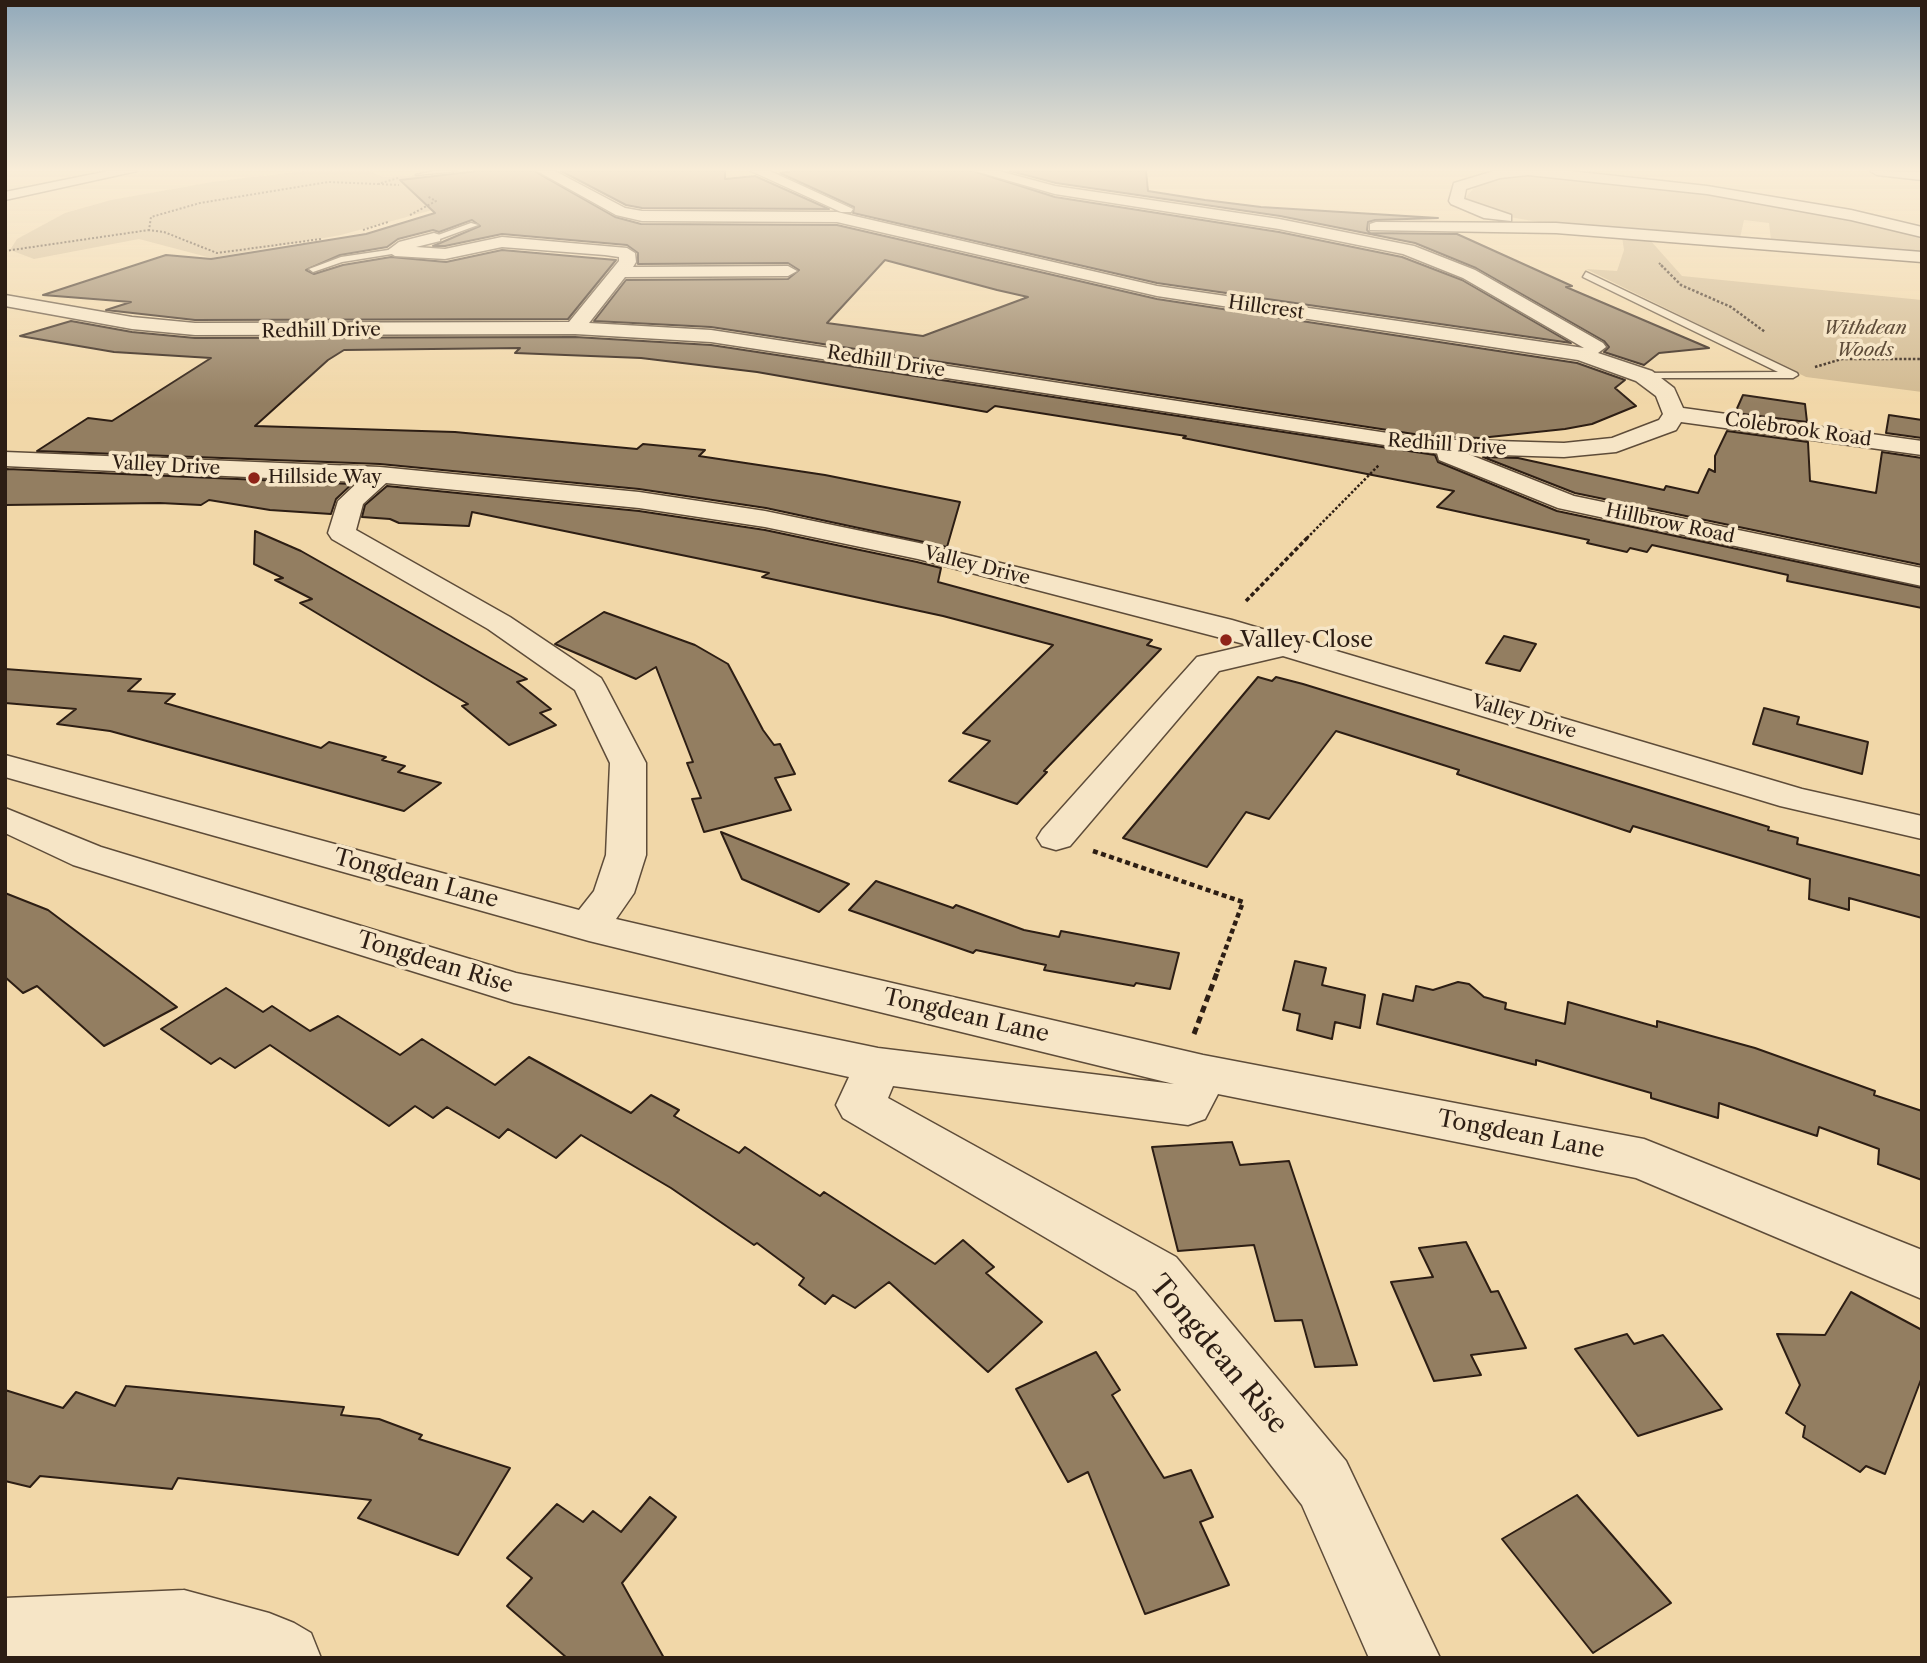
<!DOCTYPE html>
<html>
<head>
<meta charset="utf-8">
<style>
  body { margin:0 }
  #map { position:relative; width:1927px; height:1663px; overflow:hidden; background:#f1d7a8; font-family:"Libre Caslon Text",serif }
  canvas { display:block }
  .frame { position:absolute; inset:0; border:7px solid #2d1e14; pointer-events:none }
</style>
</head>
<body>
<div id="map">
<canvas width="1927" height="1663"></canvas>
<div class="frame"></div>
</div>
<script>
const g = document.querySelector('canvas').getContext('2d');
g.lineJoin = 'round';
function fillPath(path, color) {
  g.fillStyle = color;
  g.fill(path, 'evenodd');
}
function toPath(rows) {
  const path = new Path2D();
  for (const r of rows) {
    path.moveTo(r[0], r[1]);
    for (let i = 2; i < r.length; i += 2) path.lineTo(r[i], r[i + 1]);
  }
  return path;
}
function strokePath(path, color, width, dash) {
  g.strokeStyle = color;
  g.lineWidth = width;
  g.lineCap = dash ? 'butt' : 'round';
  g.setLineDash(dash || []);
  g.stroke(path);
}
function label(font, color, halo, rows, align = 'center') {
  g.font = font + ' "Libre Caslon Text",serif';
  g.lineWidth = 7;
  g.setLineDash([]);
  g.textBaseline = 'middle';
  g.strokeStyle = halo;
  g.fillStyle = color;
  for (const [text, x, y, turn = 0] of rows) {
    g.save();
    g.translate(x, y);
    g.rotate((+turn || 0) * Math.PI / 180);
    g.textAlign = isNaN(turn) ? turn : align;
    if (halo) g.strokeText(text, 0, 0);
    g.fillText(text, 0, 0);
    g.restore();
  }
}
fillPath(toPath([
  [304,171,368,171,384,177,419,175,458,203,341,235,211,258,139,239,34,259,10,250,17,239,65,213,111,200,212,182],
  [1536,175,1639,184,1792,206,1922,234,1922,255,1771,240,1769,223,1744,220,1740,238,1561,226,1498,215,1463,200,1478,184,1516,176],
  [1622,237,1650,240,1682,276,1922,300,1922,392,1806,377,1586,269,1617,271,1624,250]
]), '#d0b88f');
const building = toPath([
  [478,171,534,171,615,217,641,224,837,225,1157,299,1577,363,1625,380,1615,388,1636,406,1592,424,1565,429,1480,438,1427,436,711,327,594,321,626,280,788,279,799,270,788,263,638,264,638,253,627,245,502,234,445,246,433,246,480,226,472,220,439,232,433,230,398,239,387,247,340,255,306,270,314,274,343,265,391,257,446,262,502,250,616,260,568,319,195,320,106,310,131,302,43,295,166,255,211,259,366,234,435,213,400,180,478,171],
  [885,260,997,290,1028,297,923,336,827,323,885,260],
  [561,171,725,171,725,179,755,176,829,209,642,208,626,205,561,171],
  [794,171,973,171,1055,197,1279,232,1402,257,1462,280,1571,343,1157,283,853,213,854,207,780,173,794,171],
  [1010,171,1146,171,1148,191,1205,200,1261,207,1438,218,1375,220,1368,222,1367,230,1370,233,1457,234,1572,286,1566,287,1709,348,1659,353,1644,365,1604,352,1609,347,1604,341,1476,268,1415,243,1280,216,1056,183,1010,171],
  [71,321,132,332,195,338,575,337,711,345,1435,455,1438,462,1557,511,1922,588,1922,608,1787,581,1788,575,1652,545,1647,552,1630,548,1627,552,1587,543,1589,540,1437,507,1454,491,1183,438,1186,436,995,406,987,412,757,372,641,358,515,353,520,348,344,350,328,360,255,426,455,432,637,449,643,444,705,450,699,456,825,475,960,502,947,547,766,508,639,489,380,464,37,451,88,418,112,421,211,358,114,352,20,336,71,321],
  [1743,395,1805,404,1807,422,1735,413,1743,395],
  [1889,415,1922,420,1922,438,1886,433,1889,415],
  [1727,431,1808,442,1810,481,1876,493,1882,452,1922,458,1922,565,1575,493,1483,457,1518,458,1664,490,1666,486,1698,493,1709,469,1715,472,1715,456,1727,431],
  [8,469,352,484,336,499,331,514,270,510,209,500,201,505,160,503,5,505,5,470,8,469],
  [387,486,639,511,765,530,917,562,941,568,938,582,1152,640,1147,645,1161,649,1044,771,1047,772,1017,804,949,781,990,741,963,733,1053,645,943,616,762,577,769,573,472,512,469,526,399,523,390,519,362,517,365,505,387,486],
  [255,531,301,551,527,679,517,682,551,709,540,713,556,725,509,745,462,706,468,704,300,603,312,599,275,580,283,578,254,564,255,531],
  [604,612,695,645,728,664,763,730,774,745,780,744,795,774,775,778,791,810,704,832,692,799,701,798,687,763,693,762,656,667,636,679,555,644,604,612],
  [1504,636,1536,644,1520,671,1486,663,1504,636],
  [5,669,141,679,128,691,175,694,165,703,321,748,329,742,386,757,382,760,405,766,398,772,441,783,404,811,110,731,57,724,76,709,5,703,5,669],
  [1258,677,1272,681,1276,677,1303,684,1769,827,1768,830,1798,838,1797,844,1922,876,1922,918,1849,898,1849,910,1809,899,1810,879,1633,826,1630,832,1457,774,1459,770,1336,731,1269,819,1246,812,1207,867,1123,838,1258,677],
  [1764,708,1799,717,1797,724,1868,742,1862,774,1753,744,1764,708],
  [721,832,849,884,819,912,742,879,721,832],
  [876,881,953,908,956,905,1024,930,1059,937,1061,931,1179,953,1170,989,1136,983,1134,986,1044,970,1046,965,976,950,973,953,849,910,876,881],
  [5,893,48,910,177,1007,104,1046,37,986,23,993,5,977,5,893],
  [1295,961,1326,968,1322,985,1365,995,1360,1028,1335,1022,1332,1039,1297,1030,1300,1014,1283,1010,1295,961],
  [1458,982,1469,984,1484,997,1506,1003,1505,1009,1565,1024,1568,1002,1657,1027,1657,1021,1755,1048,1875,1091,1874,1095,1922,1111,1922,1180,1878,1164,1879,1149,1819,1127,1817,1136,1719,1103,1718,1118,1651,1098,1651,1093,1536,1060,1536,1065,1377,1024,1383,994,1413,1001,1416,986,1433,990,1458,982],
  [226,988,263,1012,272,1006,310,1031,338,1016,400,1055,422,1039,495,1085,529,1057,631,1113,651,1095,679,1110,674,1116,739,1153,745,1147,820,1196,824,1192,935,1264,963,1240,994,1267,986,1273,1042,1322,988,1372,889,1282,855,1308,833,1295,825,1304,799,1285,804,1278,757,1243,754,1245,671,1188,581,1135,556,1158,508,1129,499,1138,447,1107,433,1118,415,1106,389,1126,270,1045,235,1068,220,1058,211,1064,161,1029,226,988],
  [1232,1142,1240,1165,1289,1161,1357,1365,1315,1367,1302,1320,1275,1321,1254,1245,1178,1251,1152,1147,1232,1142],
  [1466,1242,1491,1292,1498,1291,1526,1348,1471,1355,1481,1375,1434,1381,1391,1282,1433,1277,1419,1248,1466,1242],
  [1851,1292,1922,1330,1922,1377,1885,1474,1866,1466,1860,1472,1803,1437,1805,1426,1786,1413,1800,1385,1777,1334,1825,1335,1851,1292],
  [1627,1334,1634,1344,1663,1335,1722,1409,1638,1436,1575,1349,1627,1334],
  [1096,1352,1120,1390,1112,1395,1164,1478,1191,1470,1213,1517,1200,1522,1229,1585,1145,1614,1088,1472,1068,1482,1016,1389,1096,1352],
  [126,1386,344,1407,341,1415,379,1419,422,1435,419,1439,510,1468,458,1555,358,1518,371,1500,178,1478,172,1489,40,1476,30,1487,5,1481,5,1390,63,1408,76,1392,115,1406,126,1386],
  [1577,1495,1671,1603,1593,1653,1502,1539,1577,1495],
  [650,1497,676,1517,622,1583,664,1658,567,1658,507,1606,532,1578,507,1558,557,1504,583,1522,593,1511,621,1532,650,1497]
]);
fillPath(building, '#937e61');
strokePath(building, '#2d1e14', 2);
const lane = toPath([
  [434,171,457,171,416,175,434,171],
  [471,223,478,225,437,240,430,238,471,223],
  [395,249,398,253,342,262,313,272,309,269,341,257,395,249],
  [1586,272,1797,373,1798,375,1793,378,1640,378,1639,376,1644,373,1778,372,1583,277,1586,272]
]);
const street = toPath([
  [108,171,137,171,5,200,5,192,108,171],
  [537,171,555,171,625,208,642,211,837,212,1157,286,1584,348,1463,278,1403,254,1279,229,1055,194,975,171,999,171,1055,186,1279,219,1414,246,1475,270,1603,343,1606,347,1598,353,1652,371,1674,388,1683,408,1922,441,1922,455,1681,422,1676,430,1616,452,1564,457,1468,454,1574,496,1922,568,1922,586,1558,508,1439,460,1437,453,711,342,575,334,195,335,132,329,5,306,5,295,132,317,195,323,569,322,619,261,619,257,605,255,502,247,445,259,395,256,387,251,399,242,434,233,440,235,440,241,416,247,445,249,502,237,627,248,635,253,636,262,633,267,788,266,797,271,788,276,625,277,589,323,711,330,1427,439,1564,443,1612,438,1659,420,1663,414,1656,396,1636,381,1578,360,1157,296,837,222,642,221,616,215,537,171],
  [751,171,770,171,853,209,851,212,841,212,751,171],
  [1494,171,1570,171,1707,186,1851,210,1922,227,1922,237,1851,220,1707,194,1528,175,1500,178,1466,189,1464,199,1511,215,1511,221,1484,218,1451,204,1449,201,1454,183,1494,171],
  [1870,171,1922,172,1922,180,1877,175,1870,171],
  [1376,222,1556,223,1922,252,1922,262,1556,233,1370,230,1370,224,1376,222],
  [5,452,380,467,639,492,765,511,919,543,1232,620,1802,789,1922,816,1922,839,1780,806,1283,656,1219,671,1070,846,1056,850,1042,846,1037,838,1042,830,1197,657,1248,645,918,559,765,527,639,508,386,483,363,504,356,530,510,617,601,678,605,685,646,763,646,855,634,893,616,919,1203,1055,1644,1139,1922,1250,1922,1299,1636,1178,1218,1094,1205,1119,1188,1125,893,1086,888,1098,1176,1257,1346,1461,1440,1658,1369,1658,1302,1505,1136,1291,843,1118,836,1105,849,1077,514,1003,73,865,5,833,5,808,101,847,516,973,878,1048,1174,1084,589,941,5,777,5,755,579,910,594,891,606,855,610,763,575,690,488,629,332,539,328,533,338,501,358,482,5,466,5,452],
  [184,1590,269,1613,294,1623,311,1633,321,1658,5,1658,5,1598,184,1590]
]);
strokePath(lane, '#5e4c39', 3);
strokePath(street, '#5e4c39', 3);
strokePath(toPath([
  [378,184,399,185],
  [410,215,436,201,427,196],
  [363,230,388,222],
  [321,239,217,253,164,232,149,230,151,217,200,203,328,182,378,184,398,178],
  [5,251,149,230],
  [1659,263,1663,267]
]), '#2d1e14', 2, [2, 2]);
strokePath(toPath([
  [1661,265,1681,285,1731,307,1765,332],
  [1815,367,1842,359,1922,359],
  [1307,538,1379,465]
]), '#2d1e14', 2.5, [2.5, 2]);
strokePath(toPath([
  [1246,601,1309,536]
]), '#2d1e14', 3.5, [4.5, 2.5]);
strokePath(toPath([
  [1093,851,1243,902,1217,972]
]), '#2d1e14', 4.5, [5, 3.5]);
strokePath(toPath([
  [1194,1034,1218,970]
]), '#2d1e14', 5, [7, 4.5]);
fillPath(lane, '#f6e5c6');
fillPath(street, '#f6e5c6');
const sky = g.createLinearGradient(0, 0, 0, 404);
sky.addColorStop(0, '#91a9ba');
sky.addColorStop(0.42, '#f9edd8');
sky.addColorStop(1, '#f9edd800');
g.fillStyle = sky;
g.fillRect(0, 0, 1927, 404);
for (const [x, y, r, color] of [
  [254,478,7,"#8f2418"],
  [1226,640,7,"#8f2418"]
]) {
  const dot = new Path2D();
  dot.arc(x, y, r, 0, 2 * Math.PI);
  g.fillStyle = color;
  g.fill(dot);
  strokePath(dot, '#f6e5c6', 2.5);
}
label('19px', '#2d1e14', '#f6e5c6', [
  ["Hillcrest",1266,308,8],
  ["Redhill Drive",321,331,-1],
  ["Redhill Drive",886,362,9],
  ["Colebrook Road",1798,430,8],
  ["Redhill Drive",1447,445,4],
  ["Valley Drive",166,466,3],
  ["Hillbrow Road",1670,524,12],
  ["Valley Drive",977,566,14],
  ["Valley Drive",1524,717,17]
]);
label('italic 19px', '#5e4c39', '#f6e5c6', [
  ["Withdean",1865,329],
  ["Woods",1865,351]
]);
label('19px', '#2d1e14', '#f6e5c6', [
  ["Hillside Way",268,478]
], 'left');
label('23px', '#2d1e14', '#f6e5c6', [
  ["Valley Close",1240,640]
], 'left');
label('23px', '#2d1e14', '#f6e5c6', [
  ["Tongdean Lane",416,879,15],
  ["Tongdean Rise",435,963,17],
  ["Tongdean Lane",966,1016,13],
  ["Tongdean Lane",1521,1135,11]
]);
label('28px', '#2d1e14', '#f6e5c6', [
  ["Tongdean Rise",1218,1355,50]
]);
</script>
</body>
</html>
